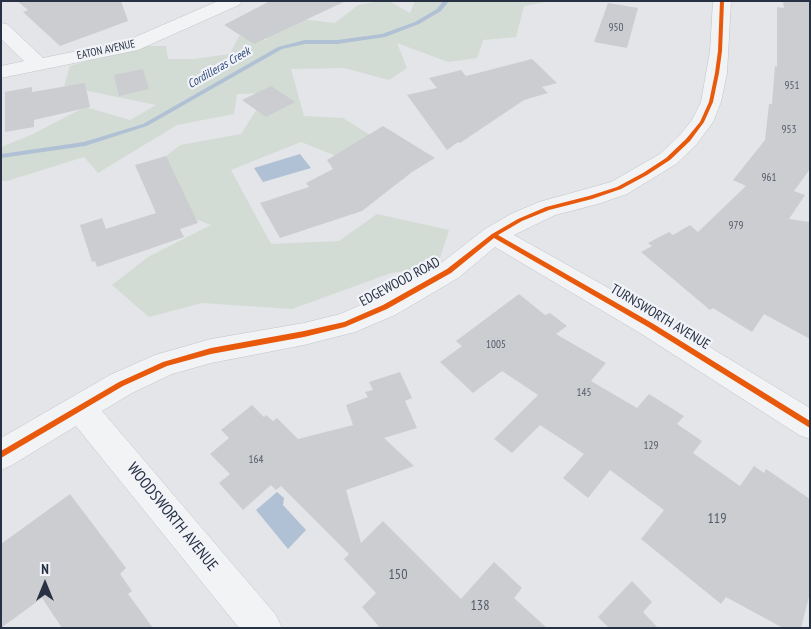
<!DOCTYPE html>
<html>
<head>
<meta charset="utf-8">
<style>
  body { margin:0 }
  #map { position:relative; width:811px; height:629px; overflow:hidden; background:#e3e5e9; font-family:"PT Sans Narrow",sans-serif }
  canvas { display:block }
  .frame { position:absolute; inset:0; border:2px solid #283143; pointer-events:none }
  .north { position:absolute; left:20px; top:559px; width:50px; height:50px; -webkit-text-stroke:4px #f1f3f8; paint-order:stroke; rotate:0deg; font-size:14px; font-weight:700; line-height:20px; text-align:center; color:#283143 }
  .north::after { content:''; display:block; margin:auto; width:18px; height:22px; background:#283143; clip-path:polygon(50% 0,100% 100%,50% 72%,0 100%) }
</style>
</head>
<body>
<div id="map">
<canvas width="811" height="629"></canvas>
<div class="frame"></div>
<div class="north">N</div>
</div>
<script>
const g = document.querySelector('canvas').getContext('2d');
g.lineJoin = 'round';
function fillPath(path, color) {
  g.fillStyle = color;
  g.fill(path, 'evenodd');
}
function toPath(rows) {
  const path = new Path2D();
  for (const r of rows) {
    path.moveTo(r[0], r[1]);
    for (let i = 2; i < r.length; i += 2) path.lineTo(r[i], r[i + 1]);
  }
  return path;
}
function strokePath(path, color, width, dash) {
  g.strokeStyle = color;
  g.lineWidth = width;
  g.lineCap = dash ? 'butt' : 'round';
  g.setLineDash(dash || []);
  g.stroke(path);
}
function label(font, color, halo, rows, align = 'center') {
  g.font = font + ' "PT Sans Narrow",sans-serif';
  g.lineWidth = 4.5;
  g.setLineDash([]);
  g.textBaseline = 'middle';
  g.strokeStyle = halo;
  g.fillStyle = color;
  for (const [text, x, y, turn = 0] of rows) {
    g.save();
    g.translate(x, y);
    g.rotate((+turn || 0) * Math.PI / 180);
    g.textAlign = isNaN(turn) ? turn : align;
    if (halo) g.strokeText(text, 0, 0);
    g.fillText(text, 0, 0);
    g.restore();
  }
}
fillPath(toPath([
  [380,1,389,1,410,13,415,1,551,1,524,6,516,37,483,40,477,58,448,62,397,43,407,68,389,80,344,68,291,69,304,116,343,118,386,145,405,179,376,185,351,162,301,142,231,170,271,244,339,241,377,214,449,230,437,267,391,273,292,309,202,303,149,317,112,285,148,257,211,225,156,204,146,172,180,145,241,134,267,93,237,94,234,114,177,125,98,173,84,157,7,181,1,181,1,147,31,135,85,107,130,120,156,105,64,86,70,66,136,46,166,46,168,59,194,59,230,54,239,36,266,40,272,25,300,19,335,23,358,5]
]), '#d2dcd4');
fillPath(toPath([
  [300,154,311,168,263,182,254,168],
  [277,492,284,498,283,505,306,530,288,549,256,510]
]), '#b0c0d5');
fillPath(toPath([
  [443,1,449,1,441,11,419,24,385,37,337,44,305,44,282,49,147,126,85,146,1,158,1,154,84,142,143,124,278,47,305,40,337,40,382,34,415,22,437,9,443,1]
]), '#b0c0d5');
fillPath(toPath([
  [17,1,121,1,128,21,60,46,23,12,28,10],
  [270,1,346,1,254,44,224,25],
  [783,1,810,1,810,169,794,191,805,195,789,219,810,222,810,339,764,314,752,332,713,308,710,310,641,252,652,246,648,243,669,232,673,235,690,225,698,232,746,186,733,180,765,140,769,104,772,104,775,66,777,67,777,7,784,8],
  [608,3,638,8,627,48,594,42],
  [532,59,557,83,542,87,548,93,524,100,460,143,458,142,447,150,407,95,437,88,429,78,461,70,466,76],
  [143,69,149,89,119,96,114,75],
  [85,83,90,107,34,120,34,127,5,132,5,92,32,87,32,92],
  [271,86,295,102,266,117,242,100],
  [383,126,435,158,412,172,362,211,280,238,260,203,309,187,306,183,333,169,327,160],
  [166,156,198,223,180,229,184,237,97,267,95,261,92,262,80,225,102,218,106,229,156,213,135,165],
  [519,294,545,315,550,313,567,326,556,334,606,363,591,381,637,408,649,394,684,416,677,424,702,441,693,453,740,486,754,466,764,473,766,469,810,499,810,593,801,628,783,628,726,597,721,604,641,539,664,510,610,470,588,498,563,478,584,454,540,425,512,453,494,439,538,395,502,371,473,393,440,362,462,346,456,341],
  [400,372,412,398,405,401,417,428,384,438,414,466,346,490,361,543,383,521,461,599,494,562,522,588,514,598,547,628,380,628,362,607,376,593,344,559,349,554,281,486,276,490,271,485,243,510,219,483,230,474,210,454,229,438,221,430,252,405,264,417,266,415,273,421,277,418,298,439,353,425,346,405,368,397,365,392,373,390,369,382],
  [70,494,126,568,120,574,132,591,128,594,153,628,62,628,42,598,1,628,1,544],
  [632,581,652,602,643,612,658,628,609,628,598,617]
]), '#cbcdd1');
const minor = toPath([
  [218,1,242,1,239,5,138,50,1,78,1,66,24,61,1,39,1,23,7,24,43,58,126,41,218,1],
  [713,1,731,1,727,73,721,102,713,122,696,145,676,164,627,194,598,204,555,215,514,235,660,317,810,408,810,439,799,435,640,333,495,247,458,278,395,315,355,332,304,345,211,363,172,374,132,393,102,411,276,615,282,628,239,628,76,426,12,465,1,470,1,438,110,375,155,355,211,339,304,323,340,314,375,299,440,264,485,229,511,214,539,202,611,182,660,154,680,135,692,120,701,102,710,51,713,1]
]);
strokePath(minor, '#c1c3c7', 1);
fillPath(minor, '#f2f3f5');
fillPath(toPath([
  [720,1,724,1,722,51,719,73,713,102,704,122,690,141,670,160,647,175,621,189,592,199,549,210,522,221,498,235,652,323,810,421,810,428,648,327,494,238,451,273,387,309,345,327,304,337,211,354,167,366,123,386,1,458,1,451,119,382,163,362,211,348,304,331,344,322,383,305,447,269,492,234,518,219,546,207,589,196,617,187,643,173,666,158,686,139,700,122,709,102,715,73,718,51,720,1]
]), '#e8590c');
label('11px', '#525967', null, [
  ["950",616,28],
  ["951",792,86],
  ["953",789,130],
  ["961",769,178],
  ["979",736,226],
  ["1005",496,345],
  ["145",584,393],
  ["129",651,446],
  ["164",256,460]
]);
label('11px', '#283143', '#f1f3f8', [
  ["EATON AVENUE",106,50,-12]
]);
label('italic 12px', '#304c7a', '#f1f3f8', [
  ["Cordilleras Creek",219,68,-30]
]);
label('14px', '#283143', '#f1f3f8', [
  ["EDGEWOOD ROAD",400,282,-28],
  ["TURNSWORTH AVENUE",660,317,31]
]);
label('14px', '#525967', null, [
  ["119",717,519],
  ["150",398,575],
  ["138",480,606]
]);
label('16px', '#283143', '#f1f3f8', [
  ["WOODSWORTH AVENUE",172,517,51]
]);
</script>
</body>
</html>
